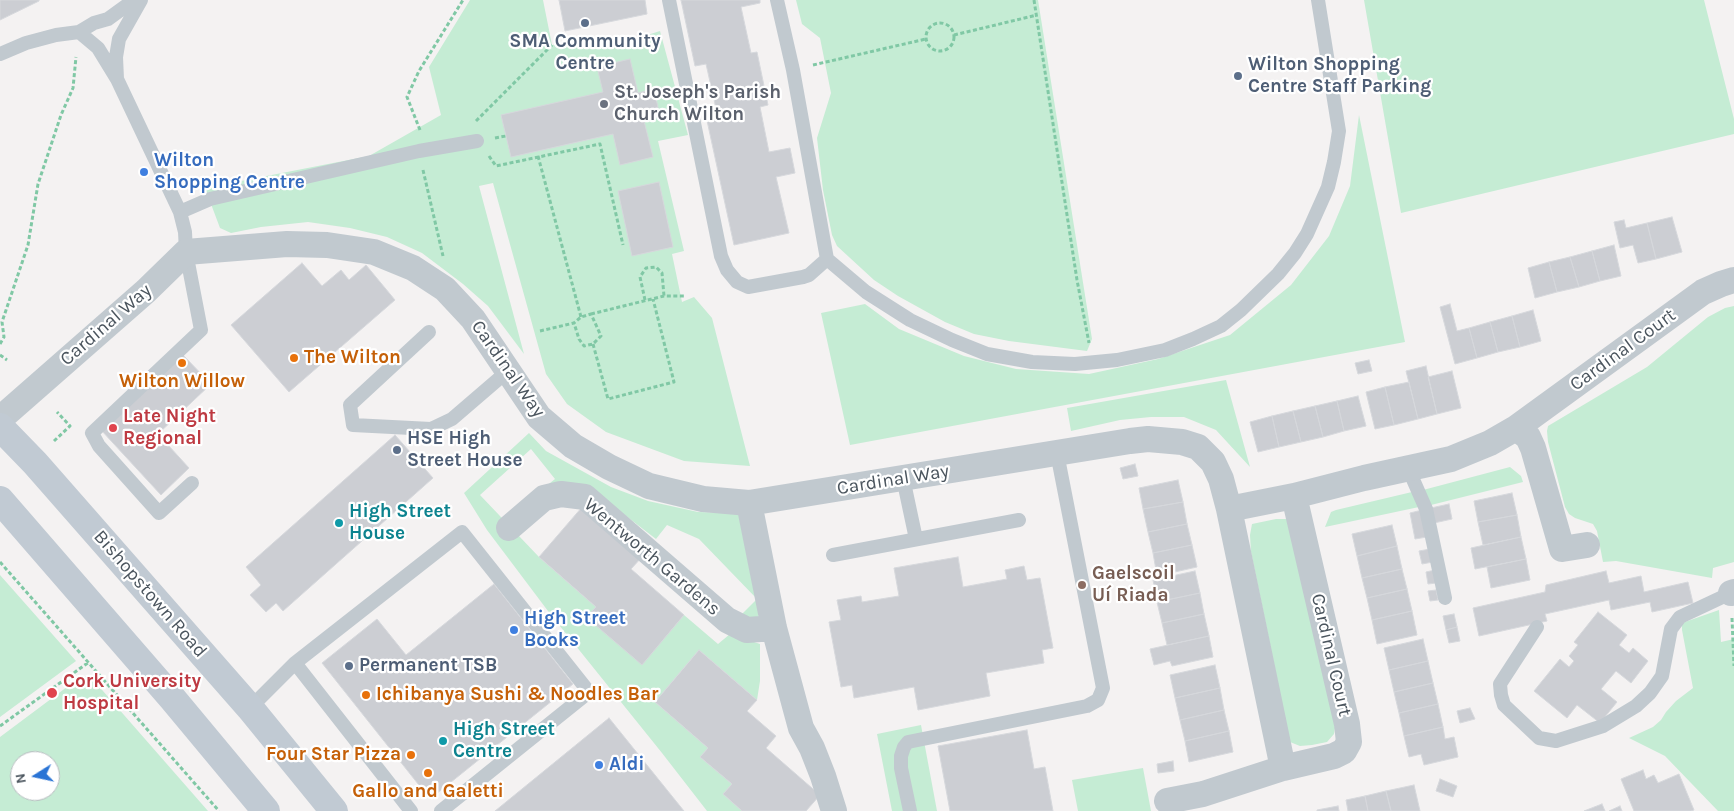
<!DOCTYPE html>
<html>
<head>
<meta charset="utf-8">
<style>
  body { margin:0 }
  #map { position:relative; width:1734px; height:811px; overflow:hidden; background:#f4f2f2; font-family:Karla,sans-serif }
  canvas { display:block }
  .north { position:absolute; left:10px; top:751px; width:50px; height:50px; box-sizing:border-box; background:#fff; border:1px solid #b7bbbf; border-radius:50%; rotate:260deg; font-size:14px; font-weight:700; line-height:20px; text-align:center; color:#4b555e }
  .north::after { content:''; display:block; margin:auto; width:18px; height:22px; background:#2a74d5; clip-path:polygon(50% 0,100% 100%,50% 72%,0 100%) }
</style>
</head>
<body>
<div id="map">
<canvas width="1734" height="811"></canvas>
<div class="north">N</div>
</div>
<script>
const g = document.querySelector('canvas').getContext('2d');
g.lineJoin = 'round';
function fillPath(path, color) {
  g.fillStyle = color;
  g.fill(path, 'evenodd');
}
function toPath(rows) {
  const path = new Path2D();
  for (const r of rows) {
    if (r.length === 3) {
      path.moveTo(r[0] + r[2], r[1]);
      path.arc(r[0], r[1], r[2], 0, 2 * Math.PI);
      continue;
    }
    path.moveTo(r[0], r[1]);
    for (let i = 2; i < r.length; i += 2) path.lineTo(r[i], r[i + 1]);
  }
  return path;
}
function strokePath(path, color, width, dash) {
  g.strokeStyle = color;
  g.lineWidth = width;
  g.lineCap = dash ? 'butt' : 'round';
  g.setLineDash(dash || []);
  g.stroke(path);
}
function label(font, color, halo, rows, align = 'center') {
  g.font = font + ' Karla,sans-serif';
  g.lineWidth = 4.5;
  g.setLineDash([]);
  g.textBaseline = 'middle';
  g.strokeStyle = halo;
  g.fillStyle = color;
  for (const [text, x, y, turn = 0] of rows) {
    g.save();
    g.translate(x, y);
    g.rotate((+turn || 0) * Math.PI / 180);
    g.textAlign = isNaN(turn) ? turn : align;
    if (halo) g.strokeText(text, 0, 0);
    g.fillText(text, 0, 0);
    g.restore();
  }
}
fillPath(toPath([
  [470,0,543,0,552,45,641,37,660,31,688,135,658,141,684,251,672,254,682,302,694,297,712,318,750,466,684,461,606,432,567,404,546,374,493,183,479,186,524,354,488,306,463,284,422,253,387,237,350,228,308,222,261,227,231,233,220,228,205,188,369,156,441,115,429,67],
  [796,0,1038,0,1092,339,1087,351,1009,341,974,334,945,322,898,296,874,280,837,246,832,235,823,190,817,138,831,93,820,38,802,24],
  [1364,0,1704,0,1734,119,1734,134,1401,213],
  [1359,115,1405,342,850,445,821,313,865,304,899,329,964,356,1016,369,1089,374,1158,359,1230,335,1291,285,1329,236,1350,186],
  [1734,306,1734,562,1713,568,1712,578,1616,561,1603,562,1597,531,1593,524,1575,518,1569,514,1565,507,1548,442,1547,431,1548,426,1647,367,1708,317,1725,308],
  [1226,380,1250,467,1216,430,1184,417,1151,417,1120,420,1071,431,1067,408],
  [529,433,546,451,611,487,648,501,698,512,736,513,752,519,759,623,741,615,757,599,699,539,667,525,656,539,587,486,545,487,555,479,531,449,480,495,539,557,596,607,587,617,642,664,684,615,718,644,730,634,760,644,760,681,757,700,699,650,655,702,708,748,700,757,732,784,723,794,742,811,707,811,662,753,551,615,487,530,464,493],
  [1510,467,1521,476,1523,482,1431,505,1423,490],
  [1412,492,1419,507,1325,527,1331,512,1336,510],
  [1276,519,1287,519,1336,722,1334,734,1327,742,1312,745,1300,746,1290,742,1251,552,1250,535,1252,524],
  [0,575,76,661,0,717],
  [1719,610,1721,642,1734,639,1734,811,1718,811,1665,756,1629,738,1653,727,1661,720,1666,712,1676,701,1693,688,1682,630,1682,623],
  [89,675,208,811,0,811,0,737,79,678],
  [20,761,50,761,50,791,20,791],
  [921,725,937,811,892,811,877,734],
  [1143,768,1151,811,1078,811,1072,780]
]), '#c5ecd4');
const building = toPath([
  [0,0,39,0,39,1,0,20,0,0],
  [559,0,645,0,647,14,565,31,559,0],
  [681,0,760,0,760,3,741,7,751,53,757,52,768,105,760,107,769,152,790,148,795,173,776,177,789,233,734,245,706,116,717,113,706,64,695,66,681,0],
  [630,59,638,93,654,89,660,117,644,121,653,157,620,165,613,134,511,157,501,115,603,92,597,67,630,59],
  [659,182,673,247,632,256,618,191,659,182],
  [1672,217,1682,252,1656,259,1647,223,1672,217],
  [1624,220,1626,228,1647,223,1656,259,1638,263,1633,245,1620,248,1614,222,1624,220],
  [1614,245,1621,276,1600,281,1592,251,1614,245],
  [1592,251,1600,281,1579,287,1570,257,1592,251],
  [1570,257,1579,287,1557,292,1549,262,1570,257],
  [1549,262,1557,292,1535,298,1528,268,1549,262],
  [302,263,322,286,341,270,349,280,366,265,395,300,289,392,231,325,302,263],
  [1450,304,1457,331,1469,328,1477,358,1455,364,1440,307,1450,304],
  [1533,310,1541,341,1520,347,1512,316,1533,310],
  [1512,316,1520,347,1498,352,1490,322,1512,316],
  [1490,322,1498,352,1477,358,1469,328,1490,322],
  [182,354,211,384,158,434,189,468,161,495,101,430,182,354],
  [1369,360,1372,371,1358,374,1355,363,1369,360],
  [1426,366,1437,414,1418,419,1406,371,1426,366],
  [1452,371,1461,408,1437,414,1428,377,1452,371],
  [1409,382,1418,419,1394,425,1385,387,1409,382],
  [1385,387,1394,425,1375,429,1366,392,1385,387],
  [1358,396,1366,426,1344,431,1337,401,1358,396],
  [1337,401,1344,431,1323,437,1315,406,1337,401],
  [1315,406,1323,437,1301,442,1293,411,1315,406],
  [1293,411,1301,442,1279,447,1272,416,1293,411],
  [1272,416,1279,447,1258,452,1250,422,1272,416],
  [395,435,433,478,283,611,276,603,266,612,250,595,261,585,246,567,395,435],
  [1135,464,1138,476,1123,479,1120,468,1135,464],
  [1178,480,1183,502,1143,509,1139,488,1178,480],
  [1512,493,1517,515,1478,522,1474,501,1512,493],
  [1183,502,1187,524,1148,532,1143,509,1183,502],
  [1449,504,1452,519,1434,523,1431,508,1449,504],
  [583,506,642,557,631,569,684,615,642,665,586,617,596,607,539,557,583,506],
  [1422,510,1427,537,1415,539,1410,513,1422,510],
  [1517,515,1521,537,1483,545,1478,522,1517,515],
  [1187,524,1192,545,1153,553,1148,532,1187,524],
  [1392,525,1397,546,1357,556,1352,534,1392,525],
  [1521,537,1526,559,1475,569,1471,548,1521,537],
  [1192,545,1197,567,1157,576,1153,553,1192,545],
  [1397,546,1402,569,1362,578,1357,556,1397,546],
  [1430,549,1433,562,1422,564,1419,551,1430,549],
  [958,557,963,587,1007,579,1005,570,1024,566,1027,580,1040,578,1053,648,1042,650,1044,663,986,673,990,696,918,710,914,687,854,698,852,685,841,687,829,622,841,620,837,600,861,596,862,602,899,596,894,568,958,557],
  [1526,559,1530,580,1491,588,1487,567,1526,559],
  [1402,569,1407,589,1367,598,1362,578,1402,569],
  [1435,570,1437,583,1428,584,1426,572,1435,570],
  [1195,571,1200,593,1157,602,1153,580,1195,571],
  [1606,571,1609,583,1641,576,1644,592,1688,582,1693,603,1652,612,1650,602,1611,610,1609,600,1545,614,1547,621,1479,636,1473,608,1545,592,1546,585,1606,571],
  [494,584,573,684,430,799,322,663,377,619,406,655,494,584],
  [1407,589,1412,611,1372,620,1367,598,1407,589],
  [1436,590,1438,600,1430,601,1428,591,1436,590],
  [1200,593,1204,614,1162,623,1157,602,1200,593],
  [1412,611,1417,635,1377,644,1372,620,1412,611],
  [1598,612,1627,635,1619,645,1629,653,1633,648,1648,661,1631,683,1616,671,1601,689,1617,702,1600,723,1577,705,1567,718,1534,691,1560,659,1569,667,1574,661,1569,656,1578,645,1574,642,1598,612],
  [1204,614,1209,636,1167,645,1162,623,1204,614],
  [1454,614,1457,627,1446,630,1443,616,1454,614],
  [1457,627,1460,641,1449,643,1446,630,1457,627],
  [1209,636,1213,657,1172,666,1170,661,1154,665,1150,649,1209,636],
  [1423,639,1428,661,1389,670,1384,648,1423,639],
  [699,650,757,700,747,711,776,736,766,748,820,795,806,811,742,811,723,794,732,784,700,757,708,748,655,702,699,650],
  [1428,661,1433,683,1394,692,1389,670,1428,661],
  [1215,665,1220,688,1175,698,1170,675,1215,665],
  [1433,683,1438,704,1399,713,1394,692,1433,683],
  [1220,688,1224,710,1180,720,1175,698,1220,688],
  [1438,704,1443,727,1404,736,1399,713,1438,704],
  [1470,708,1475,719,1460,723,1457,711,1470,708],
  [1224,710,1229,731,1185,741,1180,720,1224,710],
  [609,718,684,811,495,811,609,718],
  [1443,727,1445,739,1454,737,1458,757,1424,765,1421,754,1409,757,1404,736,1443,727],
  [1027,730,1034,769,1045,767,1053,811,950,811,938,746,1027,730],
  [1229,731,1233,752,1189,762,1185,741,1229,731],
  [1173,761,1174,771,1158,773,1157,764,1173,761],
  [1643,770,1646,779,1654,775,1658,783,1679,774,1694,810,1691,811,1634,811,1621,779,1643,770],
  [1440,779,1457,786,1453,797,1436,791,1440,779],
  [1414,785,1420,811,1391,811,1386,791,1414,785],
  [1386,791,1391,811,1368,811,1365,796,1386,791],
  [1365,796,1368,811,1348,811,1346,800,1365,796],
  [1602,804,1605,811,1584,811,1602,804],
  [1338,806,1339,811,1317,811,1317,810,1338,806],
  [1620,806,1622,811,1609,811,1620,806]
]);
fillPath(building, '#ccced3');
strokePath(building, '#d6d8dc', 1);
strokePath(toPath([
  [1034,0,1077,280,1089,343],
  [940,37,14],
  [954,35,1037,15],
  [813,65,926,39],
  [476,121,552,45],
  [420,130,407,97,419,71,463,0],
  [495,138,506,136],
  [489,156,496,166,600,144,623,245],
  [538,156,581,317],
  [423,170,443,256],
  [645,300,640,277,646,268,656,267,662,273,664,296],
  [591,314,664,296,684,296],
  [540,331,574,323,581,317,591,314,601,336,593,344,584,346,579,339,574,323],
  [0,344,4,337,2,322,28,245,38,184,61,115,73,88,76,57],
  [593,344,608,399,674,382,653,299],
  [0,355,7,360],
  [54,441,70,426,57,412],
  [0,562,219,811],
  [1732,618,1734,666],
  [0,726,89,662]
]), '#80c8a5', 3, [4, 2.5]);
strokePath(toPath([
  [669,0,721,256,727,270,737,282,748,287,803,277,809,275,827,259],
  [777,0,793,70,827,259,866,292,910,320,952,340,987,354,1032,362,1075,364,1117,360,1165,350,1193,339,1221,326,1241,310,1278,274,1295,253,1307,234,1328,187,1334,162,1339,131,1318,0],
  [79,32,94,23,108,19,134,0],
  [0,54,26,43,56,35,79,32,98,48,117,79,180,212,185,232,186,252,201,330,92,433,99,446,159,513,192,483],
  [117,79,116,57,119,39,141,0],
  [180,212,210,199,419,151,477,141],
  [429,332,350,405,353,425,431,429,452,419,509,370],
  [1408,468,1426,509,1445,598],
  [903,478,916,539],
  [833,555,1019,520],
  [1537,627,1500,684,1501,695,1504,705,1539,738,1556,741,1603,726,1636,706,1650,693,1662,676,1671,629,1680,617,1731,593],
  [295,663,411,811],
  [250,708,295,663,462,532,589,692,441,811],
  [910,811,901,768,901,756,904,747,908,742,1087,706,1098,700,1103,688,1057,453]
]), '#c1c9cf', 14);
strokePath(toPath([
  [0,419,146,291,186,252,287,244,327,245,374,252,413,268,445,289,473,319,539,417,573,446,609,467,649,486,703,499,749,503,1130,441,1148,439,1182,442,1198,447,1213,462,1221,479,1229,509,1294,496,1347,724,1349,742,1344,751,1334,756,1283,768,1203,794,1167,801],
  [1516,428,1528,437,1533,448,1562,549,1587,545],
  [1294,496,1364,478,1451,459,1490,443,1516,428,1703,292,1721,284,1734,280],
  [749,503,774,628,801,728,812,748,823,776,834,811],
  [1229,509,1283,768],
  [509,528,544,498,561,494,585,497,727,620,747,630,774,628],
  [1731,593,1734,592]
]), '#c1c9cf', 26);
strokePath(toPath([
  [0,427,35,463,250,708,334,811],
  [0,500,172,698,266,811]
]), '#c1cad3', 28);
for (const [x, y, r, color] of [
  [585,23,5,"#5c6f8a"],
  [1238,76,5,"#5c6f8a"],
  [604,104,5,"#6b7280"],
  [144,172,5,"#3f7fe0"],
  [294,358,5,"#e8710a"],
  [182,363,5,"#e8710a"],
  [113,428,5,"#e0444e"],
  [397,450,5,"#5c6f8a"],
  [339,523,5,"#0f9aa8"],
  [1082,585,5,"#8d6e63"],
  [514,630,5,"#3f7fe0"],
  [349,666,5,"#5c6f8a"],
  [52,693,6,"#e0444e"],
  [366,695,5,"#e8710a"],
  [443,741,5,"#0f9aa8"],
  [411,755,5,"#e8710a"],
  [599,765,5,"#3f7fe0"],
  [428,773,5,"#e8710a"]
]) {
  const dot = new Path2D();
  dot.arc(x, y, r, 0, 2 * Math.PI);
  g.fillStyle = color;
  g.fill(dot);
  strokePath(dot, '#fff', 2);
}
label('bold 19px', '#4e5e75', '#fff', [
  ["SMA Community",585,42,"center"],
  ["Centre",585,64,"center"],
  ["Wilton Shopping",1248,65],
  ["Centre Staff Parking",1248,87],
  ["HSE High",407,439],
  ["Street House",407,461],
  ["Permanent TSB",359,666]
], 'left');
label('bold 19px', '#5b616d', '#fff', [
  ["St. Joseph's Parish",614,93],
  ["Church Wilton",614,115]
], 'left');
label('bold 19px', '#366cbe', '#fff', [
  ["Wilton",154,161],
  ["Shopping Centre",154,183],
  ["High Street",524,619],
  ["Books",524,641],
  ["Aldi",609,765]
], 'left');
label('19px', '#4b555e', '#fff', [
  ["Cardinal Way",106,325,-41],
  ["Cardinal Court",1623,350,-36],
  ["Cardinal Way",508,369,55],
  ["Cardinal Way",893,480,-9],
  ["Wentworth Gardens",652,557,40],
  ["Bishopstown Road",150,594,49],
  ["Cardinal Court",1331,655,77]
]);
label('bold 19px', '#c56008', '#fff', [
  ["The Wilton",304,358],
  ["Wilton Willow",182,382,"center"],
  ["Ichibanya Sushi & Noodles Bar",376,695],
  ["Four Star Pizza",401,755,"right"],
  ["Gallo and Galetti",428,792,"center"]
], 'left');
label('bold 19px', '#be3a42', '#fff', [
  ["Late Night",123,417],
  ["Regional",123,439],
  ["Cork University",63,682],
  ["Hospital",63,704]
], 'left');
label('bold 19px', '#0d838f', '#fff', [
  ["High Street",349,512],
  ["House",349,534],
  ["High Street",453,730],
  ["Centre",453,752]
], 'left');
label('bold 19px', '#785e54', '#fff', [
  ["Gaelscoil",1092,574],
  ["Uí Riada",1092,596]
], 'left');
</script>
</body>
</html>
